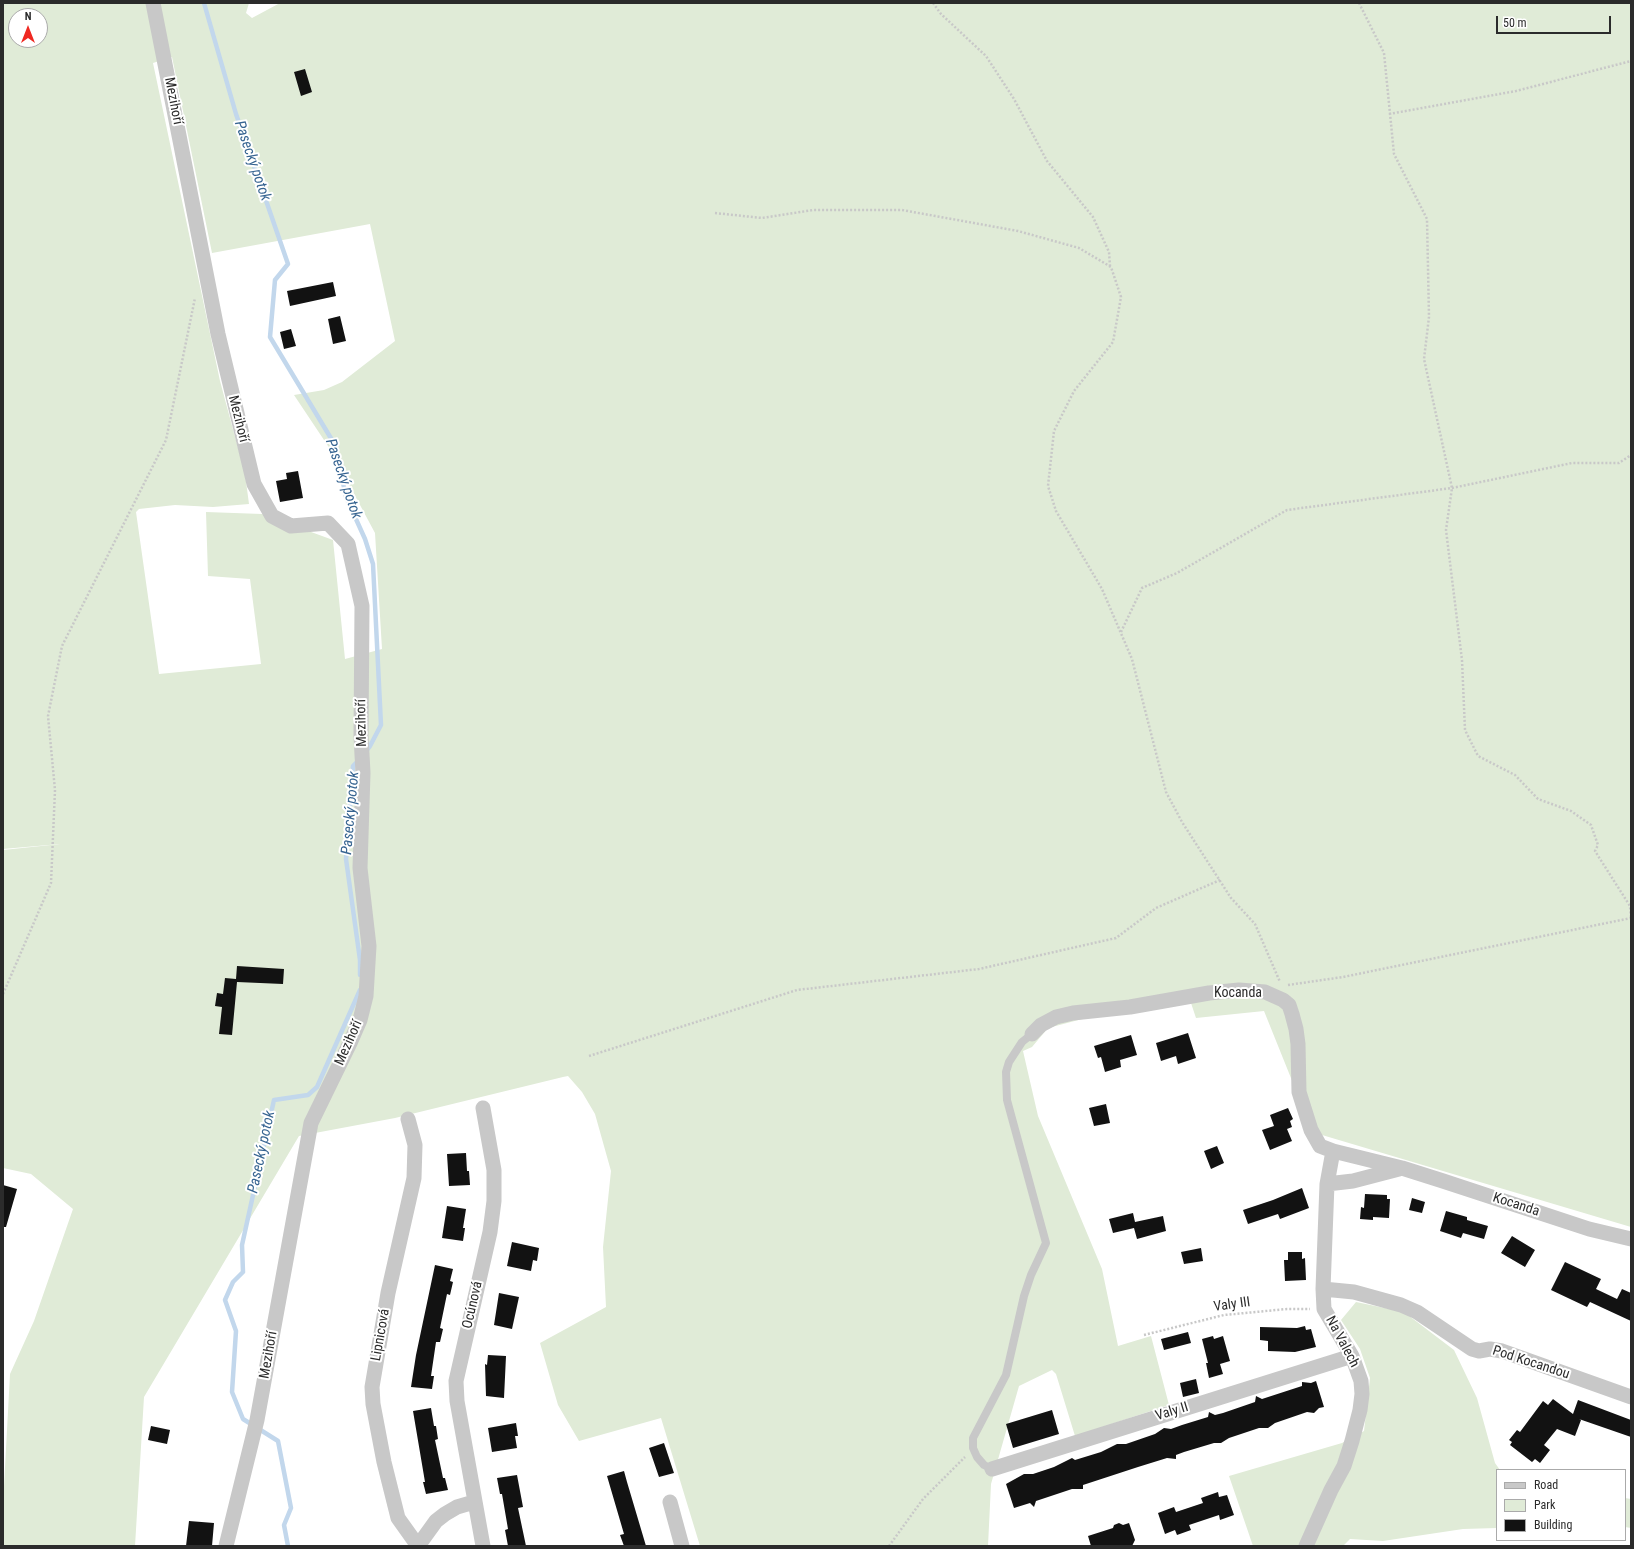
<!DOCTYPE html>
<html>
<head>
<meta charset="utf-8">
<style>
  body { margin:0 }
  #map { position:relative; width:1634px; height:1549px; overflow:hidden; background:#fff; font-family:"Roboto Condensed",sans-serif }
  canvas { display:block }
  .frame { position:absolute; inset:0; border:4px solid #2b2b2b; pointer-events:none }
  .legend { position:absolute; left:1496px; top:1469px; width:130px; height:72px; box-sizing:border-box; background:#fff; border:1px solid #aaa; margin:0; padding:5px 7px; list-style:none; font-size:12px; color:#2b2b2b }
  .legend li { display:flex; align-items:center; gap:8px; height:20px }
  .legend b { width:20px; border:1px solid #aaa }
  .north { position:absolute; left:8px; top:8px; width:40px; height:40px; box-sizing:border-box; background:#fff; border:1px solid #aaa; border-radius:50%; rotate:0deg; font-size:11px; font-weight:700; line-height:16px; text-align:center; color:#2b2b2b }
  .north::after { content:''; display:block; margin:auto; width:14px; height:18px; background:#ef2821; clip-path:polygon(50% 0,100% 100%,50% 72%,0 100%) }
  .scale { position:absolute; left:1496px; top:16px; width:115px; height:18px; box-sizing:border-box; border:2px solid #2b2b2b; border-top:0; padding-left:5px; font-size:12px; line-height:14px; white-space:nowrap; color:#2b2b2b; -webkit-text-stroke:3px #fff; paint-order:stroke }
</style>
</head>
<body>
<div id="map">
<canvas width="1634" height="1549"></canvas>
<div class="frame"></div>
<ul class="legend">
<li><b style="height:5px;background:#c8c8c8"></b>Road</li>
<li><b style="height:11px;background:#e0ebd7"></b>Park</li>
<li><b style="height:11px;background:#121212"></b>Building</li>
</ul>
<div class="north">N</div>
<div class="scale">50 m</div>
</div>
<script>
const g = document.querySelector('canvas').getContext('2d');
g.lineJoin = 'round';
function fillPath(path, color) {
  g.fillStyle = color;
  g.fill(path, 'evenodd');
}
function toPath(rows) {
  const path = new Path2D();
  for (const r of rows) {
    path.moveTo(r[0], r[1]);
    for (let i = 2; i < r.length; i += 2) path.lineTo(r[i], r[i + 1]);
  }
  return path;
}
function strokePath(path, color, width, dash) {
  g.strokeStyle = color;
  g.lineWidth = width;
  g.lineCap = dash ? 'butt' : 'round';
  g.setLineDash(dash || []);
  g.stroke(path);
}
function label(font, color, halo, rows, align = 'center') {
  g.font = font + ' "Roboto Condensed",sans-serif';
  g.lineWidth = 4;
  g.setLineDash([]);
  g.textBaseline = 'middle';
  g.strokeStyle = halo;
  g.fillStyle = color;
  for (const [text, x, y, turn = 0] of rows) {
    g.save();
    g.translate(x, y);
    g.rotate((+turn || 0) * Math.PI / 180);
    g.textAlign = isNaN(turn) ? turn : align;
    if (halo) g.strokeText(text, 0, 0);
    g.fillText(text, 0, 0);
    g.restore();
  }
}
fillPath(toPath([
  [3,3,249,3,246,13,252,18,280,3,1631,3,1631,1227,1322,1135,1297,1093,1264,1011,1196,1018,1190,1000,1128,1007,1048,1028,1032,1047,1023,1051,1038,1116,1102,1269,1118,1346,1151,1336,1169,1405,1075,1436,1056,1374,1052,1370,1019,1386,991,1484,988,1546,700,1546,661,1418,579,1441,558,1405,540,1343,606,1307,603,1247,611,1171,595,1114,582,1092,568,1076,563,1077,395,1118,299,1136,144,1397,135,1546,3,1546,3,1505,10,1374,34,1321,73,1209,31,1174,3,1168,3,850,60,844,3,849],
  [16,16,40,16,40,40,16,40],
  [172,57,212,253,370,224,395,341,342,382,324,390,294,395,330,449,375,533,382,649,345,659,333,540,262,514,206,512,208,576,250,579,261,664,159,674,136,512,139,509,175,505,213,507,249,504,245,474,220,381,153,63],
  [1356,1302,1404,1312,1454,1350,1477,1398,1495,1463,1500,1470,1497,1470,1497,1528,1463,1529,1383,1541,1350,1539,1343,1546,1253,1546,1229,1476,1342,1443,1364,1431,1370,1378,1360,1349,1341,1320],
  [1625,1498,1631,1499,1631,1528,1625,1527]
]), '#e0ebd7');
strokePath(toPath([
  [204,3,236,114,288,264,275,280,270,337,335,445,346,497,365,539,373,564,381,725,370,746,366,751],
  [359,760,353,766,346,859,360,960,360,975],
  [288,1546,284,1525,291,1508,278,1441,243,1419,232,1392,236,1331,225,1300,233,1282,243,1272,242,1245,274,1100,308,1095,317,1087,360,990]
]), '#c2d7ec', 4.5);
fillPath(toPath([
  [305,69,312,92,301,96,294,72],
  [333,282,336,296,290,306,287,291],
  [340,316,346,341,333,344,328,319],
  [291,329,296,346,284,349,280,332],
  [298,471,303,498,280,502,276,481,287,479,286,473],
  [237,966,284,969,283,984,237,982,232,1035,219,1034,222,1007,215,1006,217,993,223,994,225,978,236,979],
  [1188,1033,1196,1058,1178,1064,1176,1056,1161,1061,1156,1043],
  [1131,1035,1137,1055,1120,1060,1121,1067,1105,1072,1101,1057,1098,1058,1094,1046],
  [1106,1104,1110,1123,1094,1126,1089,1108],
  [1288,1108,1293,1119,1290,1121,1292,1127,1287,1129,1292,1141,1270,1150,1262,1130,1274,1126,1270,1115],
  [1217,1146,1224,1163,1211,1169,1204,1151],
  [466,1153,467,1171,469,1171,470,1185,449,1186,447,1154],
  [3,1185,17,1189,6,1227,3,1227],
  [1302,1188,1309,1208,1280,1219,1278,1214,1248,1224,1243,1210,1273,1200],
  [1365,1194,1387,1195,1387,1199,1390,1199,1389,1218,1373,1217,1373,1220,1360,1219,1361,1207,1364,1208],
  [1412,1198,1425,1202,1422,1213,1409,1210],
  [447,1206,466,1209,463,1228,465,1228,463,1241,442,1238],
  [1446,1211,1467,1217,1467,1220,1488,1226,1484,1239,1463,1233,1461,1238,1440,1231],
  [1133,1213,1135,1222,1163,1216,1166,1231,1137,1239,1134,1228,1113,1233,1109,1219],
  [1512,1236,1535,1250,1525,1267,1501,1253],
  [512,1242,539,1248,537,1261,533,1260,531,1271,507,1266],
  [1201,1248,1203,1261,1184,1264,1181,1252],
  [1288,1252,1302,1252,1302,1259,1305,1258,1306,1280,1285,1281,1284,1260,1288,1260],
  [1565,1262,1601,1279,1596,1289,1617,1299,1622,1289,1631,1293,1631,1321,1590,1302,1587,1307,1551,1290],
  [435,1265,453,1269,450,1281,453,1282,450,1295,447,1294,440,1328,443,1329,440,1342,436,1342,431,1376,434,1376,432,1389,411,1387,416,1355],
  [499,1293,519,1297,512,1329,494,1325],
  [1305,1326,1306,1330,1311,1329,1316,1347,1295,1352,1268,1351,1268,1341,1260,1340,1260,1327,1297,1328],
  [1188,1332,1191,1343,1164,1350,1161,1339],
  [1213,1336,1214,1339,1223,1336,1230,1361,1220,1364,1223,1374,1209,1378,1206,1363,1208,1363,1202,1339],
  [488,1355,506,1356,504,1398,486,1396,485,1364,487,1365],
  [1196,1379,1199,1393,1183,1397,1180,1383],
  [1316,1381,1324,1407,1319,1408,1314,1413,1307,1412,1275,1423,1268,1428,1259,1428,1229,1438,1221,1443,1214,1443,1184,1452,1176,1455,1176,1459,1167,1458,1138,1467,1083,1485,1083,1489,1072,1489,1036,1501,1034,1507,1030,1503,1014,1508,1006,1484,1024,1474,1033,1474,1054,1467,1072,1458,1075,1460,1101,1452,1117,1444,1126,1444,1155,1434,1164,1428,1171,1429,1182,1425,1208,1417,1209,1412,1215,1415,1223,1413,1255,1402,1256,1396,1262,1399,1302,1386,1302,1382,1311,1383],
  [1553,1399,1573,1414,1578,1400,1631,1420,1631,1437,1579,1419,1581,1420,1575,1436,1557,1429,1544,1445,1550,1450,1540,1463,1535,1459,1532,1462,1510,1445,1512,1442,1509,1440,1517,1430,1520,1432,1543,1401,1548,1405],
  [431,1408,434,1426,436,1426,438,1439,435,1440,443,1478,445,1478,448,1490,426,1494,423,1482,425,1482,413,1411],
  [1052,1410,1059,1434,1013,1448,1006,1424],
  [516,1423,518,1436,515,1436,517,1448,492,1452,488,1428],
  [151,1426,170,1430,167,1444,148,1440],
  [664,1443,674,1473,659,1477,649,1448],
  [624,1471,627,1482,646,1546,624,1546,620,1535,624,1534,607,1476],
  [517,1475,523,1507,518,1508,526,1546,508,1546,505,1530,508,1529,502,1494,500,1494,497,1478],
  [1218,1492,1219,1497,1227,1495,1234,1515,1220,1520,1219,1515,1189,1525,1191,1530,1177,1535,1175,1530,1165,1534,1158,1513,1174,1507,1176,1512,1203,1503,1201,1498],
  [189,1521,214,1523,212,1546,186,1546],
  [1119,1523,1123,1525,1129,1523,1135,1540,1132,1546,1091,1546,1088,1536,1113,1528,1114,1525]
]), '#121212');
strokePath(toPath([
  [933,3,941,14,986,56,1014,99,1047,161,1093,217,1109,252,1110,266],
  [1359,3,1384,53,1394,154,1427,219,1429,317,1424,359,1452,488,1446,530,1462,660,1465,730,1478,756,1515,775,1538,799,1571,811,1591,825,1598,845,1595,851,1630,906,1631,918],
  [1389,114,1516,91,1631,61],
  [715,213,762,218,813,210,902,210,1018,231,1079,248,1111,267,1121,297,1113,342,1074,391,1054,431,1048,486,1056,511,1102,589,1132,659,1166,792,1182,822,1231,898,1255,924,1280,982],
  [1121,632,1142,588,1177,573,1287,510,1452,488,1572,463,1619,463,1631,455],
  [1288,985,1343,977,1631,918],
  [3,994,51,883,55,790,48,716,62,646,166,440,195,298],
  [589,1056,797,990,979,969,1116,938,1156,908,1220,880],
  [1144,1335,1224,1315,1287,1309,1310,1309],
  [889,1546,923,1499,965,1457]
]), '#c8c8c8', 2.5, [2, 2]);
strokePath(toPath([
  [992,1469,984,1465,977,1457,973,1448,973,1438,1006,1375,1024,1296,1031,1275,1046,1243,1007,1100,1006,1072,1009,1062,1022,1042,1032,1034]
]), '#c8c8c8', 8);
strokePath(toPath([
  [153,3,218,334,254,484,272,516,291,526,328,523,348,544,362,606,361,736,363,773,360,868,369,946,366,996,360,1020,350,1043,311,1123,257,1420,226,1546],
  [1032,1034,1041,1025,1056,1017,1073,1013,1130,1007,1209,993,1239,990,1265,992,1283,1000,1289,1005,1292,1014,1296,1029,1298,1044,1299,1092,1311,1130,1320,1146,1333,1151,1402,1168,1443,1181,1589,1229,1631,1239],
  [408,1119,415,1145,414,1178,388,1293,372,1387,373,1404,384,1462,398,1518,418,1546],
  [1327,1184,1353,1181,1399,1169],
  [1323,1289,1354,1292,1401,1305,1417,1312,1472,1349,1479,1351,1490,1349,1502,1351,1631,1397],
  [992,1469,1352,1356],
  [670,1502,682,1546],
  [418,1546,436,1521,445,1514,457,1507,474,1502],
  [483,1546,457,1401,456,1381,490,1232,494,1201,494,1170,483,1108],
  [1306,1546,1331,1490,1344,1466,1352,1441,1360,1410,1362,1394,1361,1381,1352,1356,1324,1309,1323,1289,1327,1184,1333,1151]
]), '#c8c8c8', 15);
label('14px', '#2b2b2b', '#fff', [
  ["Mezihoří",173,101,79],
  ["Mezihoří",238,419,76],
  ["Mezihoří",362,723,-91],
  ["Kocanda",1238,993],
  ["Mezihoří",349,1043,-66],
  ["Kocanda",1516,1205,18],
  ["Ocúnová",473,1305,-77],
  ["Valy III",1232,1305,-8],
  ["Lipnicová",381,1335,-80],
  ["Na Valech",1342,1342,62],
  ["Mezihoří",269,1355,-80],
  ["Pod Kocandou",1531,1363,18],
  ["Valy II",1172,1412,-17]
]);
label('italic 15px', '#366491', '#fff', [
  ["Pasecký potok",252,161,71],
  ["Pasecký potok",343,479,71],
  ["Pasecký potok",351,813,-85],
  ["Pasecký potok",262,1152,-78]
]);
</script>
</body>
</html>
